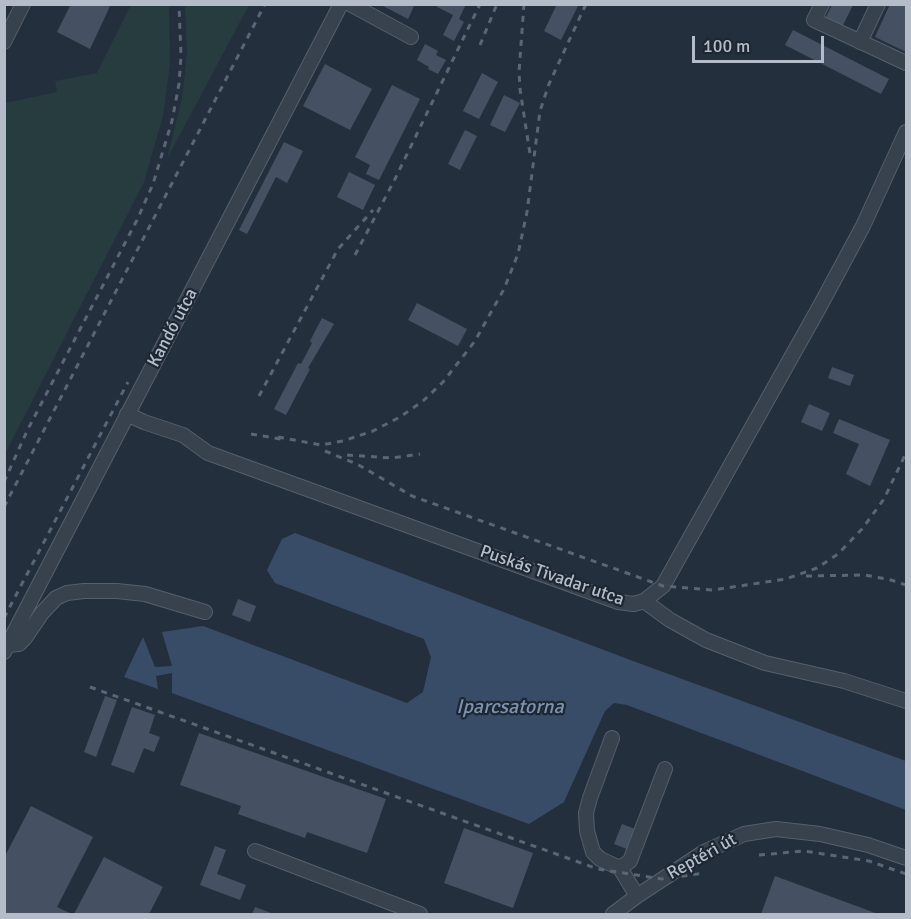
<!DOCTYPE html>
<html>
<head>
<meta charset="utf-8">
<style>
  body { margin:0 }
  #map { position:relative; width:911px; height:919px; overflow:hidden; background:#242f3e; font-family:Signika,sans-serif }
  canvas { display:block }
  .frame { position:absolute; inset:0; border:6px solid #b4bcc9; pointer-events:none }
  .scale { position:absolute; left:692px; top:36px; width:132px; height:27px; box-sizing:border-box; border:3px solid #b4bcc9; border-top:0; padding-left:8px; font-size:18px; line-height:21px; white-space:nowrap; color:#b4bcc9; -webkit-text-stroke:4px #1d2633; paint-order:stroke }
</style>
</head>
<body>
<div id="map">
<canvas width="911" height="919"></canvas>
<div class="frame"></div>
<div class="scale">100 m</div>
</div>
<script>
const g = document.querySelector('canvas').getContext('2d');
g.lineJoin = 'round';
function fillPath(path, color) {
  g.fillStyle = color;
  g.fill(path, 'evenodd');
}
function toPath(rows) {
  const path = new Path2D();
  for (const r of rows) {
    path.moveTo(r[0], r[1]);
    for (let i = 2; i < r.length; i += 2) path.lineTo(r[i], r[i + 1]);
  }
  return path;
}
function strokePath(path, color, width, dash) {
  g.strokeStyle = color;
  g.lineWidth = width;
  g.lineCap = dash ? 'butt' : 'round';
  g.setLineDash(dash || []);
  g.stroke(path);
}
function label(font, color, halo, rows, align = 'center') {
  g.font = font + ' Signika,sans-serif';
  g.lineWidth = 4.5;
  g.setLineDash([]);
  g.textBaseline = 'middle';
  g.strokeStyle = halo;
  g.fillStyle = color;
  for (const [text, x, y, turn = 0] of rows) {
    g.save();
    g.translate(x, y);
    g.rotate((+turn || 0) * Math.PI / 180);
    g.textAlign = isNaN(turn) ? turn : align;
    if (halo) g.strokeText(text, 0, 0);
    g.fillText(text, 0, 0);
    g.restore();
  }
}
fillPath(toPath([
  [131,5,169,5,170,64,163,116,144,182,5,454,5,103,57,92,55,81,97,73],
  [185,5,249,5,167,159,182,98,187,54]
]), '#263c3f');
fillPath(toPath([
  [295,533,633,661,906,761,906,810,627,705,614,703,605,711,564,802,529,824,172,693,172,673,156,676,158,689,124,677,143,637,155,667,172,666,162,632,203,626,407,703,423,692,431,657,424,639,275,583,267,570,282,539]
]), '#394c67');
fillPath(toPath([
  [71,4,111,4,90,49,57,32],
  [379,4,415,4,408,19],
  [438,4,466,4,459,19,464,22,454,41,443,35,453,15,437,7],
  [557,4,579,4,561,40,544,31],
  [890,4,906,4,906,52,875,37],
  [832,5,853,5,842,27,825,19],
  [793,30,889,79,881,94,785,45],
  [425,44,438,51,436,55,446,60,438,74,428,69,429,67,417,60],
  [325,64,372,89,350,130,303,106],
  [482,73,498,82,479,119,463,111],
  [392,85,420,99,379,180,366,174,370,165,355,157],
  [504,95,520,103,505,132,490,125],
  [465,130,477,136,460,170,448,164],
  [284,142,303,151,287,183,276,177,247,234,239,230],
  [349,172,375,185,363,210,337,197],
  [417,303,467,329,458,346,408,320],
  [322,318,334,324,308,368,310,369,286,415,274,409,298,363,301,364,312,343,310,341],
  [832,367,854,375,850,386,828,378],
  [809,404,830,413,822,431,801,422],
  [839,419,890,440,870,486,846,474,859,444,833,433],
  [238,599,256,606,250,622,232,615],
  [105,696,117,700,96,757,84,752],
  [132,707,155,715,149,733,160,737,154,752,144,748,134,773,111,765],
  [199,733,386,799,367,853,307,832,305,838,238,814,241,806,180,785],
  [31,806,93,837,57,907,72,914,4,914,4,858],
  [622,824,635,829,627,849,614,844],
  [464,828,533,853,513,908,444,883],
  [215,846,226,850,217,874,246,885,240,900,200,885],
  [104,857,163,887,149,914,74,914],
  [775,876,878,914,761,914],
  [255,907,274,914,252,914]
]), '#455162');
const minor = toPath([
  [350,4,411,37],
  [822,4,814,20,906,63],
  [4,42,23,4],
  [860,42,878,4],
  [127,414,144,422,183,435,208,453,618,602,634,604,644,601,663,586,820,306,863,226,906,132],
  [644,601,670,620,706,640,765,663,844,681,906,701],
  [8,645,19,644,25,638,42,613,56,598,67,593,84,591,117,591,145,594,205,612],
  [4,652,341,4],
  [612,738,590,798,586,813,587,831,593,852,600,859,620,868,637,896],
  [255,851,420,914],
  [620,868,630,861,665,769],
  [613,914,637,896,704,852,744,834,776,829,820,834,868,845,906,858]
]);
strokePath(minor, '#565f6c', 16);
strokePath(minor, '#38414e', 14);
strokePath(toPath([
  [524,4,519,72,520,89,530,154],
  [480,45,497,4],
  [355,255,394,181,480,4],
  [259,396,338,249,373,210],
  [251,434,286,440],
  [278,437,321,445,343,441,373,431,400,417,423,401,443,382,475,341,504,289,518,254,527,212,540,111,549,84,586,4],
  [325,451,357,464,412,496,663,586,713,590,786,579,817,568,838,554,862,529,884,499,906,453],
  [347,455,392,458,420,454],
  [4,482,27,431,137,220,153,184,172,121,179,84,181,56,179,4],
  [4,507,265,4],
  [806,576,865,575,891,580,906,585],
  [4,618,128,382],
  [90,687,598,869,662,879,705,873],
  [759,855,804,851,869,861,906,874]
]), '#5a6575', 3, [6, 6]);
label('18px', '#b4bcc9', '#1d2633', [
  ["Kandó utca",173,328,-62],
  ["Puskás Tivadar utca",552,576,19],
  ["Reptéri út",702,857,-29]
]);
label('italic 20px', '#7c92b1', '#1d2633', [
  ["Iparcsatorna",510,708]
]);
</script>
</body>
</html>
